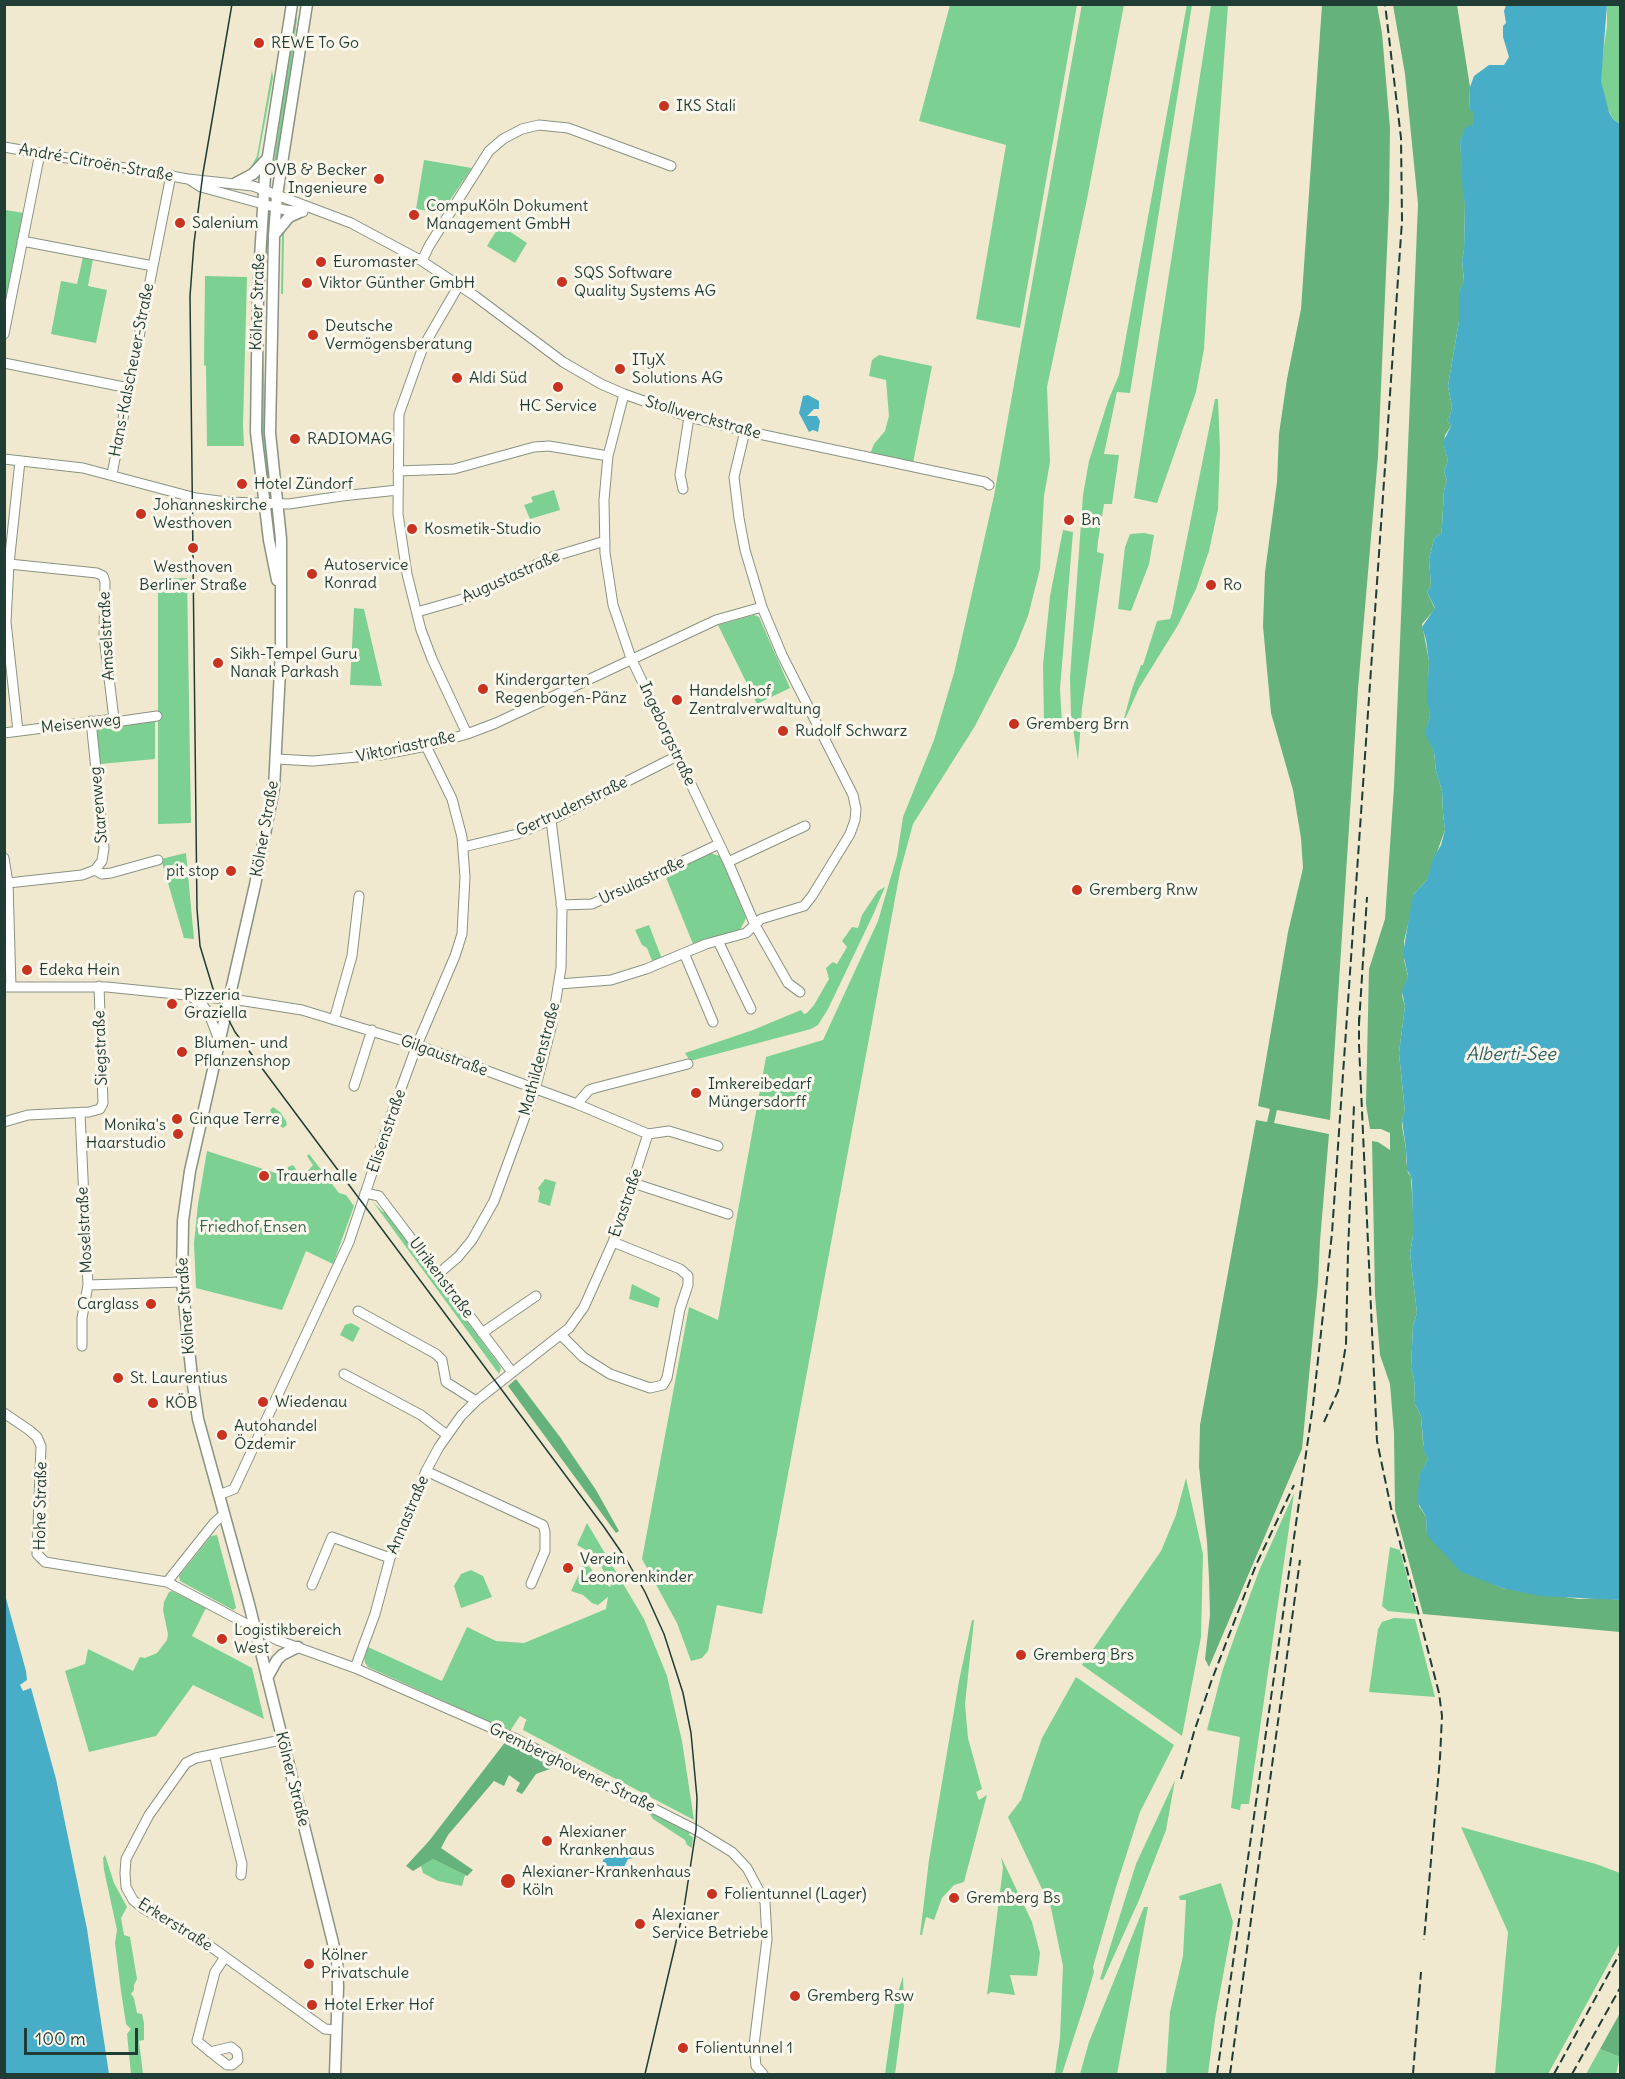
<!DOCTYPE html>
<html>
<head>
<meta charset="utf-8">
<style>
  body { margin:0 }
  #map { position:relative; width:1625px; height:2079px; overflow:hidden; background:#f0e9cf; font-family:Delius,sans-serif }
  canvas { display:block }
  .frame { position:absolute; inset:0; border:6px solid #1f3d34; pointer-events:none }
  .scale { position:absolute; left:24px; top:2028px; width:114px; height:27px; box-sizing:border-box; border:3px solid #1f3d34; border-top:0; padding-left:8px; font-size:18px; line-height:21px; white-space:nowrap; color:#1f3d34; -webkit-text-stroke:4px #fbf7ec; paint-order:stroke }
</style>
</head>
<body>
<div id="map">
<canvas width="1625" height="2079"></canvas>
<div class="frame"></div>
<div class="scale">100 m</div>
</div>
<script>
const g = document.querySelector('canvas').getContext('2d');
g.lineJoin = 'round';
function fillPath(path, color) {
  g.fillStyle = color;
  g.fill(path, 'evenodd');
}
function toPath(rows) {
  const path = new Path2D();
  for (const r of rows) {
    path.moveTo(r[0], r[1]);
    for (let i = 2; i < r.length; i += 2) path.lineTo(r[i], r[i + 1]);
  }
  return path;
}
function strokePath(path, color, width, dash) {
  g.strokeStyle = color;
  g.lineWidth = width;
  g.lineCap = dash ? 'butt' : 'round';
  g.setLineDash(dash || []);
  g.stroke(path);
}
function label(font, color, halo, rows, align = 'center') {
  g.font = font + ' Delius,sans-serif';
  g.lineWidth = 6;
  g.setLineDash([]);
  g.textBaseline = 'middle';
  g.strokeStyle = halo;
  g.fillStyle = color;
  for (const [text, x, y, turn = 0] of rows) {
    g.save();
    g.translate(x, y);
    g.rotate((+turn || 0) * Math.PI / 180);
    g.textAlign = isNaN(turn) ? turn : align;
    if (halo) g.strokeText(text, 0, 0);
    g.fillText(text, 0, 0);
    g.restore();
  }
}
fillPath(toPath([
  [1082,4,1124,5,1087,199,1047,387,1050,462,1044,496,1040,569,1028,616,1016,646,975,726,913,824,900,872,762,1614,717,1605,708,1651,702,1658,691,1661,677,1623,642,1559,689,1307,718,1320,766,1057,823,1040,878,921,897,856,903,817,934,740,954,673,994,496],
  [1187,4,1192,5,1130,393,1117,392,1104,454,1119,455,1112,504,1104,504,1098,541,1097,552,1104,554,1082,708,1078,760,1071,716,1070,677,1083,495,1089,461,1108,401,1119,375],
  [950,5,1077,5,1020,328,976,319,1006,145,919,121],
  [1211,5,1228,5,1208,279,1204,349,1196,392,1157,503,1134,498],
  [1607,5,1620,5,1620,124,1613,119,1608,109,1602,91,1600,74,1607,26],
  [295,17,297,18,288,96,275,176,272,175],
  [272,70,273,78,258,159,252,169,251,167,257,156],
  [424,160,472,168,441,213,416,209],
  [5,210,24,213,5,313],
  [288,225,284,234,283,294,281,294,282,234],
  [500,225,527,243,515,263,487,246],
  [263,240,263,347,266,439,270,480,268,480,260,419],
  [83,257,93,259,88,286,107,290,96,343,51,334,61,281,77,284],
  [205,276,247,277,243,425,244,446,207,446,206,366,204,365],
  [879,355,932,366,913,463,870,454,874,444,885,431,889,416,886,380,869,376,872,360],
  [1215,399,1218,399,1220,451,1218,509,1209,551,1196,589,1178,625,1139,688,1122,726,1132,689,1141,665,1143,665,1157,621,1170,619,1172,613],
  [554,490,560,510,530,519,524,505,533,502,531,497],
  [1063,530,1073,532,1060,689,1062,724,1044,724,1043,665,1050,596],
  [1144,533,1154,535,1149,564,1131,611,1118,609,1125,547,1130,534],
  [187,578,191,823,158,824,158,579],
  [354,608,364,609,382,686,350,685],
  [754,615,759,617,790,688,757,704,718,625],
  [153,718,155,720,155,759,100,764,97,731,102,725],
  [186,853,194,939,184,938,161,859],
  [710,853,720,856,746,918,740,930,693,944,665,875],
  [885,887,873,915,828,1009,818,1025,811,1029,690,1061,685,1053,753,1030,801,1010,804,1014,807,1013,814,1005,829,979,826,968,833,962,837,964,847,947,842,941,852,927,858,928,862,915,878,891],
  [649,925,662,959,653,963,647,948,642,945,635,930],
  [273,1107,280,1112,286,1121,287,1125,283,1128,275,1122,270,1110],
  [207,1151,288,1177,288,1167,293,1165,300,1175,306,1173,313,1165,307,1156,309,1154,339,1193,346,1195,354,1206,333,1264,306,1251,282,1310,196,1288,194,1243,198,1204],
  [545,1179,556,1182,550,1206,538,1202,540,1192,538,1188],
  [373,1202,383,1212,385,1211,498,1363,501,1368,499,1374],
  [632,1284,660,1298,658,1308,629,1299],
  [351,1323,360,1328,353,1342,340,1335,345,1325],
  [1186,1478,1203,1554,1201,1637,1182,1736,1082,1665,1161,1551,1176,1515],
  [1294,1493,1249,1804,1241,1804,1240,1810,1231,1808,1240,1737,1207,1730,1222,1672,1237,1630,1259,1571],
  [587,1523,644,1619,667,1676,682,1741,694,1820,523,1730,526,1720,529,1721,520,1716,510,1731,368,1667,365,1663,364,1656,368,1647,442,1681,467,1627,496,1641,524,1643,606,1609,608,1597,598,1605,592,1603,583,1595,571,1591,585,1561,592,1570,594,1579,604,1582,610,1587,611,1585,595,1555,577,1545],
  [217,1535,234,1599,236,1608,233,1610,180,1581,179,1576,211,1536],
  [1390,1547,1400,1550,1417,1614,1388,1611,1382,1606],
  [471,1570,483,1576,492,1597,461,1608,454,1586,461,1574],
  [172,1591,206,1608,192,1636,252,1668,264,1719,193,1685,156,1736,89,1752,65,1671,85,1664,88,1649,133,1671,140,1657,145,1658,157,1653,167,1640,168,1634,163,1610,164,1602,169,1592],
  [1394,1618,1415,1619,1435,1697,1369,1692,1378,1629,1382,1622],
  [972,1620,974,1620,965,1704,968,1738,982,1789,976,1792,979,1800,987,1795,964,1882,954,1885,942,1898,934,1920,926,1917,922,1935,920,1935,929,1860,959,1681],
  [1076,1677,1174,1745,1140,1812,1116,1887,1093,1967,1094,1972,1084,2006,1062,2074,1055,2074,1060,2038,1063,1966,1051,1908,1008,1817,1021,1800,1042,1738],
  [1175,1780,1166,1830,1139,1900,1103,1980,1100,1979,1136,1864],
  [652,1812,690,1832,689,1835,693,1837,692,1848,687,1845,685,1840,653,1819,650,1814],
  [1461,1827,1596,1864,1620,1873,1620,1943,1548,2074,1495,2074,1508,1932],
  [105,1855,114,1883,127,1907,121,1918,124,1935,130,1937,137,1979,134,1985,134,1990,131,1994,134,1998,137,2013,142,2014,144,2023,144,2040,139,2041,143,2074,131,2074,127,2034,131,2029,126,2024,121,1991,115,1943,117,1930,104,1870,103,1858],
  [1001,1857,1032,1922,1040,1953,1037,1976,1010,1975,1015,1995,991,1992,987,1995,1003,1868],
  [433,1859,465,1875,462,1886,438,1881,423,1873,421,1866],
  [1221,1883,1233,1922,1215,2019,1208,2074,1166,2074,1170,2012,1183,1956,1186,1900,1180,1900,1179,1896],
  [1144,1907,1148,1907,1117,2074,1080,2074,1089,2042],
  [903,1976,904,2006,895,2074,885,2074,895,2003],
  [1600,2049,1620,2057,1616,2074,1586,2074]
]), '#7cd092');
fillPath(toPath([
  [1322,5,1377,5,1382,33,1390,128,1389,204,1378,456,1358,689,1330,1120,1277,1110,1274,1123,1329,1134,1320,1241,1318,1283,1302,1449,1209,1667,1205,1659,1210,1615,1209,1578,1207,1542,1199,1466,1200,1425,1256,1120,1267,1122,1270,1109,1258,1106,1288,932,1303,868,1301,838,1293,790,1271,713,1263,626,1265,572,1277,482,1279,434,1287,379,1301,309],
  [1393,5,1457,5,1470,87,1469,111,1473,111,1473,124,1464,132,1460,141,1465,203,1464,250,1462,260,1464,282,1459,292,1459,321,1448,386,1452,407,1449,419,1447,419,1451,426,1445,435,1444,445,1448,461,1444,471,1447,481,1444,490,1442,527,1441,533,1434,539,1429,559,1431,586,1427,592,1435,609,1422,624,1429,661,1428,692,1430,716,1426,731,1434,752,1436,771,1442,791,1443,813,1445,830,1427,880,1413,895,1414,900,1404,941,1404,960,1408,976,1402,996,1405,1006,1399,1053,1405,1113,1402,1120,1402,1126,1406,1149,1406,1160,1408,1173,1411,1176,1413,1213,1413,1236,1410,1253,1417,1313,1413,1326,1411,1368,1414,1378,1415,1404,1421,1416,1423,1443,1428,1459,1420,1475,1419,1506,1426,1517,1427,1533,1487,1581,1502,1588,1579,1599,1600,1598,1620,1600,1620,1632,1423,1614,1395,1510,1394,1433,1390,1384,1380,1355,1375,1295,1372,1141,1378,1142,1390,1150,1390,1133,1381,1129,1370,1129,1366,1104,1369,969,1385,919,1394,787,1418,204,1405,74],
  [516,1379,560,1437,596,1490,619,1531,616,1533,508,1386],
  [506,1741,554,1765,550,1769,536,1774,522,1794,516,1791,520,1783,509,1775,504,1786,494,1781,448,1835,441,1848,473,1870,467,1876,433,1859,413,1871,406,1866,429,1841],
  [1620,2013,1620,2057,1600,2049]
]), '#65b27c');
fillPath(toPath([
  [1506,5,1607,5,1601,81,1609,112,1613,119,1620,124,1620,1600,1540,1596,1502,1588,1461,1572,1427,1535,1426,1517,1417,1501,1420,1474,1428,1459,1424,1451,1421,1416,1415,1404,1414,1378,1411,1368,1413,1326,1417,1313,1410,1253,1413,1236,1412,1182,1411,1176,1407,1170,1406,1149,1402,1120,1405,1112,1399,1053,1405,1006,1402,992,1408,976,1403,953,1413,895,1427,880,1433,859,1441,845,1445,830,1443,813,1442,791,1436,771,1434,752,1425,733,1430,716,1427,697,1429,662,1426,640,1422,627,1435,608,1427,592,1431,586,1429,559,1434,539,1441,533,1442,527,1444,490,1447,481,1444,471,1448,461,1443,442,1451,426,1447,419,1449,419,1452,407,1448,386,1459,321,1459,292,1464,281,1462,260,1464,250,1465,203,1463,193,1460,141,1465,128,1473,124,1473,111,1469,111,1470,87,1474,76,1489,65,1504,65,1509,57,1503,37,1503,26,1506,23,1504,11],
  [808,395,819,401,819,409,814,409,807,416,817,416,820,421,818,432,813,430,809,432,799,413,803,396],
  [4,1591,26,1671,27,1680,20,1685,23,1691,31,1688,56,1779,87,1929,109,2074,5,2074],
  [627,1846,642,1848,646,1850,640,1857,628,1859,623,1869,619,1872,613,1874,607,1873,602,1868,603,1860,614,1852]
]), '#48aec8');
const minor = toPath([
  [4,147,188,179,253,186,351,223,422,261,475,296,563,362,601,384,624,394,689,417,745,431,985,482,989,485],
  [190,180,201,187,285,210,303,212],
  [22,241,153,266],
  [422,261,429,246,489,151,503,139,522,129,539,125,568,128,671,166],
  [459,285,423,347,399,414,398,514,407,574,421,630,432,659,467,734],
  [4,334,40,153],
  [4,363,129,388],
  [624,394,608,456,604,500,605,553,613,605,631,658,728,862,755,925,788,983,800,992],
  [4,459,83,468,196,498,227,502,289,504,342,496,398,490],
  [398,471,454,469,534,447,549,446,608,456],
  [112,474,171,175],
  [683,489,680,475,689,417],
  [9,564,97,573,103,576,105,582,104,637,114,719],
  [417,612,466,598,552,557,605,541],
  [18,731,6,622,9,564,20,461],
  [4,733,114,719,122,721,157,716],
  [276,759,313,761,380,755,426,746,467,734,496,723,716,620,762,607],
  [463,847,517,834,551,820,677,756],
  [4,858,8,883,11,987],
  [728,862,805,826],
  [95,870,102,874,111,873,158,860],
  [8,883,82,875,95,870,102,861,104,848,91,721],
  [561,905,592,904,719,844],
  [718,941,751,1009],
  [684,953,713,1022],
  [559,984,611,980,646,969,706,944,746,933,761,919,804,906,812,896,850,834,855,820,856,809,853,795,782,655,762,607,745,550,739,518,734,477,745,431],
  [4,987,107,987,245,1001,302,1010,417,1045,577,1104,589,1090,595,1088,688,1064],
  [190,996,202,1004,209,1014,219,1040],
  [334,1020,352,956,359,896],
  [354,1086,372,1030],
  [80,1113,88,1285,82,1318,82,1346],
  [4,1122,28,1115,89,1112,100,1109,103,1103,99,986],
  [648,1134,669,1131,718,1146],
  [633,1183,728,1214],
  [365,1193,379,1196,512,1372],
  [438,1274,458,1257,472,1240,494,1201,535,1089,552,1024,561,968,562,909,551,820],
  [88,1285,182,1282],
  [358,1311,436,1354,442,1360,446,1382,476,1401],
  [482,1333,536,1296],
  [561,1335,583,1357,610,1374,650,1388,663,1385,667,1378,680,1309,688,1285,688,1276,680,1269,613,1242],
  [344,1374,421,1415,447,1435],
  [4,1413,29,1430,37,1437,41,1446,37,1554,45,1562,167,1582,277,1640,355,1668,512,1737,696,1830,732,1852,747,1868,765,1902,767,1939,754,2045,756,2066,763,2074],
  [426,1471,543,1525,545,1532,545,1551,531,1584],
  [219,1495,234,1489,349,1242,392,1113,417,1045,455,956,462,934,465,877,462,837,452,799,426,746],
  [167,1582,214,1523,224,1514],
  [312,1585,332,1537,390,1558],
  [355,1668,375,1614,390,1558,426,1471,439,1447,461,1416,476,1401,569,1328,584,1307,613,1242,648,1134,577,1104],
  [281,1740,196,1758,186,1763,149,1815,126,1859,125,1873,126,1887,133,1900,144,1909,203,1941,325,2029,336,2030],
  [214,1754,242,1864,241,1875],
  [210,2052,231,2047,237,2052,238,2060,232,2065,227,2065,218,2058,197,2041,215,1972,225,1957]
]);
const major = toPath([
  [307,4,277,195,274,236,270,433,281,539,281,651,274,788,255,885,190,1171,183,1221,182,1282,192,1378,198,1419,249,1604,337,1959,338,1987,335,2074],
  [236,183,253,174,266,160],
  [274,235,289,217,300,212],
  [277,580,269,540,256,432,258,292,265,175,292,4],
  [267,1678,277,1660,282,1655,298,1647]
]);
strokePath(minor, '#889382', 11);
strokePath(major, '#889382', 13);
strokePath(minor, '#fff', 9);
strokePath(major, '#fff', 10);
strokePath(toPath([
  [232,4,203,173,194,243,190,296,197,909,200,946,214,992,235,1032,604,1527,626,1559,645,1592,664,1634,683,1693,691,1733,697,1798,696,1830,684,1908,645,2074]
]), '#1f3d34', 1.5);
strokePath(toPath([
  [1359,1017,1359,1045,1377,1441,1391,1508,1439,1693,1442,1716,1440,1758,1424,1940],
  [1359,1024,1367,897],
  [1324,1422,1338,1391,1346,1345,1348,1252,1354,1105],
  [1181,1779,1194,1732,1211,1682,1256,1565,1294,1485],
  [1217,2074,1313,1405,1332,1233,1402,221,1401,138,1385,4],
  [1230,2074,1300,1560],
  [1413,2074,1421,1972],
  [1554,2074,1620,1953],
  [1572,2074,1620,1988]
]), '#1f3d34', 2, [9, 4.5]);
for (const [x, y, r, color] of [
  [259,43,6,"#c8321e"],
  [664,106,6,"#c8321e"],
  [379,179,6,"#c8321e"],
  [414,215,6,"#c8321e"],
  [180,223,6,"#c8321e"],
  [321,262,6,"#c8321e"],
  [562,282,6,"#c8321e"],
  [307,283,6,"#c8321e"],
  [313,335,6,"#c8321e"],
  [620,369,6,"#c8321e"],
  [457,378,6,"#c8321e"],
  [558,387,6,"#c8321e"],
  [295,439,6,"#c8321e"],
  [242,484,6,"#c8321e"],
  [141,514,6,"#c8321e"],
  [1069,520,6,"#c8321e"],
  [412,529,6,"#c8321e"],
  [193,548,6,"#c8321e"],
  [312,574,6,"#c8321e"],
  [1211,585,6,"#c8321e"],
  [218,663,6,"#c8321e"],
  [483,689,6,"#c8321e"],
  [677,700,6,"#c8321e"],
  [1014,724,6,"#c8321e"],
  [783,731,6,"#c8321e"],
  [231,871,6,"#c8321e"],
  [1077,890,6,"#c8321e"],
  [27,970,6,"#c8321e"],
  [172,1004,6,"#c8321e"],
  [182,1052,6,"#c8321e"],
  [696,1093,6,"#c8321e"],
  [177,1119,6,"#c8321e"],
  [178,1134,6,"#c8321e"],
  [264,1176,6,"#c8321e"],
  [151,1304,6,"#c8321e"],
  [118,1378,6,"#c8321e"],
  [263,1402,6,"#c8321e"],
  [153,1403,6,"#c8321e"],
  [222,1435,6,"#c8321e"],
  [568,1568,6,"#c8321e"],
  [222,1639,6,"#c8321e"],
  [1021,1655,6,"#c8321e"],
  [547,1841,6,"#c8321e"],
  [508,1881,8,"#c8321e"],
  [712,1894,6,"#c8321e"],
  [954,1898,6,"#c8321e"],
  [640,1924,6,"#c8321e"],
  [309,1964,6,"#c8321e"],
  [795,1996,6,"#c8321e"],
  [312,2005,6,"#c8321e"],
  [683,2048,6,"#c8321e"]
]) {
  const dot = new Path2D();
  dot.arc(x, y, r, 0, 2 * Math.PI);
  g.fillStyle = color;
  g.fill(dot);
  strokePath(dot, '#fbf7ec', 2);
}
label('16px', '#1f3d34', '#fbf7ec', [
  ["REWE To Go",271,43],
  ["IKS Stali",676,106],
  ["OVB & Becker",367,170,"right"],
  ["Ingenieure",367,188,"right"],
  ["CompuKöln Dokument",426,206],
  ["Management GmbH",426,224],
  ["Salenium",192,223],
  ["Euromaster",333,262],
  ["SQS Software",574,273],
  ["Quality Systems AG",574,291],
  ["Viktor Günther GmbH",319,283],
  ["Deutsche",325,326],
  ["Vermögensberatung",325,344],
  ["ITyX",632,360],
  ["Solutions AG",632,378],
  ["Aldi Süd",469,378],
  ["HC Service",558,406,"center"],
  ["RADIOMAG",307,439],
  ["Hotel Zündorf",254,484],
  ["Johanneskirche",153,505],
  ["Westhoven",153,523],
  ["Bn",1081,520],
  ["Kosmetik-Studio",424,529],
  ["Autoservice",324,565],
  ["Konrad",324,583],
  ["Westhoven",193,567,"center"],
  ["Berliner Straße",193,585,"center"],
  ["Ro",1223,585],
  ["Sikh-Tempel Guru",230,654],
  ["Nanak Parkash",230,672],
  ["Kindergarten",495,680],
  ["Regenbogen-Pänz",495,698],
  ["Handelshof",689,691],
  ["Zentralverwaltung",689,709],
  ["Gremberg Brn",1026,724],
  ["Rudolf Schwarz",795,731],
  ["pit stop",219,871,"right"],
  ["Gremberg Rnw",1089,890],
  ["Edeka Hein",39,970],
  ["Pizzeria",184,995],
  ["Graziella",184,1013],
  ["Blumen- und",194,1043],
  ["Pflanzenshop",194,1061],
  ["Imkereibedarf",708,1084],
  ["Müngersdorff",708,1102],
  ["Cinque Terre",189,1119],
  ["Monika's",166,1125,"right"],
  ["Haarstudio",166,1143,"right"],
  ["Trauerhalle",276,1176],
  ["Carglass",139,1304,"right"],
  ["St. Laurentius",130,1378],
  ["Wiedenau",275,1402],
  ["KÖB",165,1403],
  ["Autohandel",234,1426],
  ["Özdemir",234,1444],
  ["Verein",580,1559],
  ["Leonorenkinder",580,1577],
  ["Logistikbereich",234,1630],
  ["West",234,1648],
  ["Gremberg Brs",1033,1655],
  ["Alexianer",559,1832],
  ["Krankenhaus",559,1850],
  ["Alexianer-Krankenhaus",522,1872],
  ["Köln",522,1890],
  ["Folientunnel (Lager)",724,1894],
  ["Gremberg Bs",966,1898],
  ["Alexianer",652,1915],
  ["Service Betriebe",652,1933],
  ["Kölner",321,1955],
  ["Privatschule",321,1973],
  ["Gremberg Rsw",807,1996],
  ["Hotel Erker Hof",324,2005],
  ["Folientunnel 1",695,2048]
], 'left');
label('16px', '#1f3d34', '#fbf7ec', [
  ["André-Citroën-Straße",96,163,10],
  ["Kölner Straße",258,302,-88],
  ["Hans-Kalscheuer-Straße",132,370,-79],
  ["Stollwerckstraße",703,418,16],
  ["Augustastraße",511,577,-24],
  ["Amselstraße",107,636,-93],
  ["Meisenweg",81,724,-6],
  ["Ingeborgstraße",667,734,65],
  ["Viktoriastraße",406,747,-12],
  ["Starenweg",99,805,-95],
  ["Gertrudenstraße",572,807,-25],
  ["Kölner Straße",265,829,-80],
  ["Ursulastraße",642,881,-25],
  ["Siegstraße",101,1048,-92],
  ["Gilgaustraße",444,1056,20],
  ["Mathildenstraße",540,1059,-75],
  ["Elisenstraße",387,1131,-71],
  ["Evastraße",626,1203,-71],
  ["Moselstraße",85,1230,-93],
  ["Ulrikenstraße",441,1278,53],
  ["Kölner Straße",186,1306,-94],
  ["Hohe Straße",41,1506,-89],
  ["Annastraße",408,1515,-67],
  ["Gremberghovener Straße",572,1768,26],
  ["Kölner Straße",292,1779,76],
  ["Erkerstraße",175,1925,32]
]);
label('16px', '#36624c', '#fbf7ec', [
  ["Friedhof Ensen",253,1227]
]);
label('italic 18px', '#2b5f60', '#fbf7ec', [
  ["Alberti-See",1511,1055]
]);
</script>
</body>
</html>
